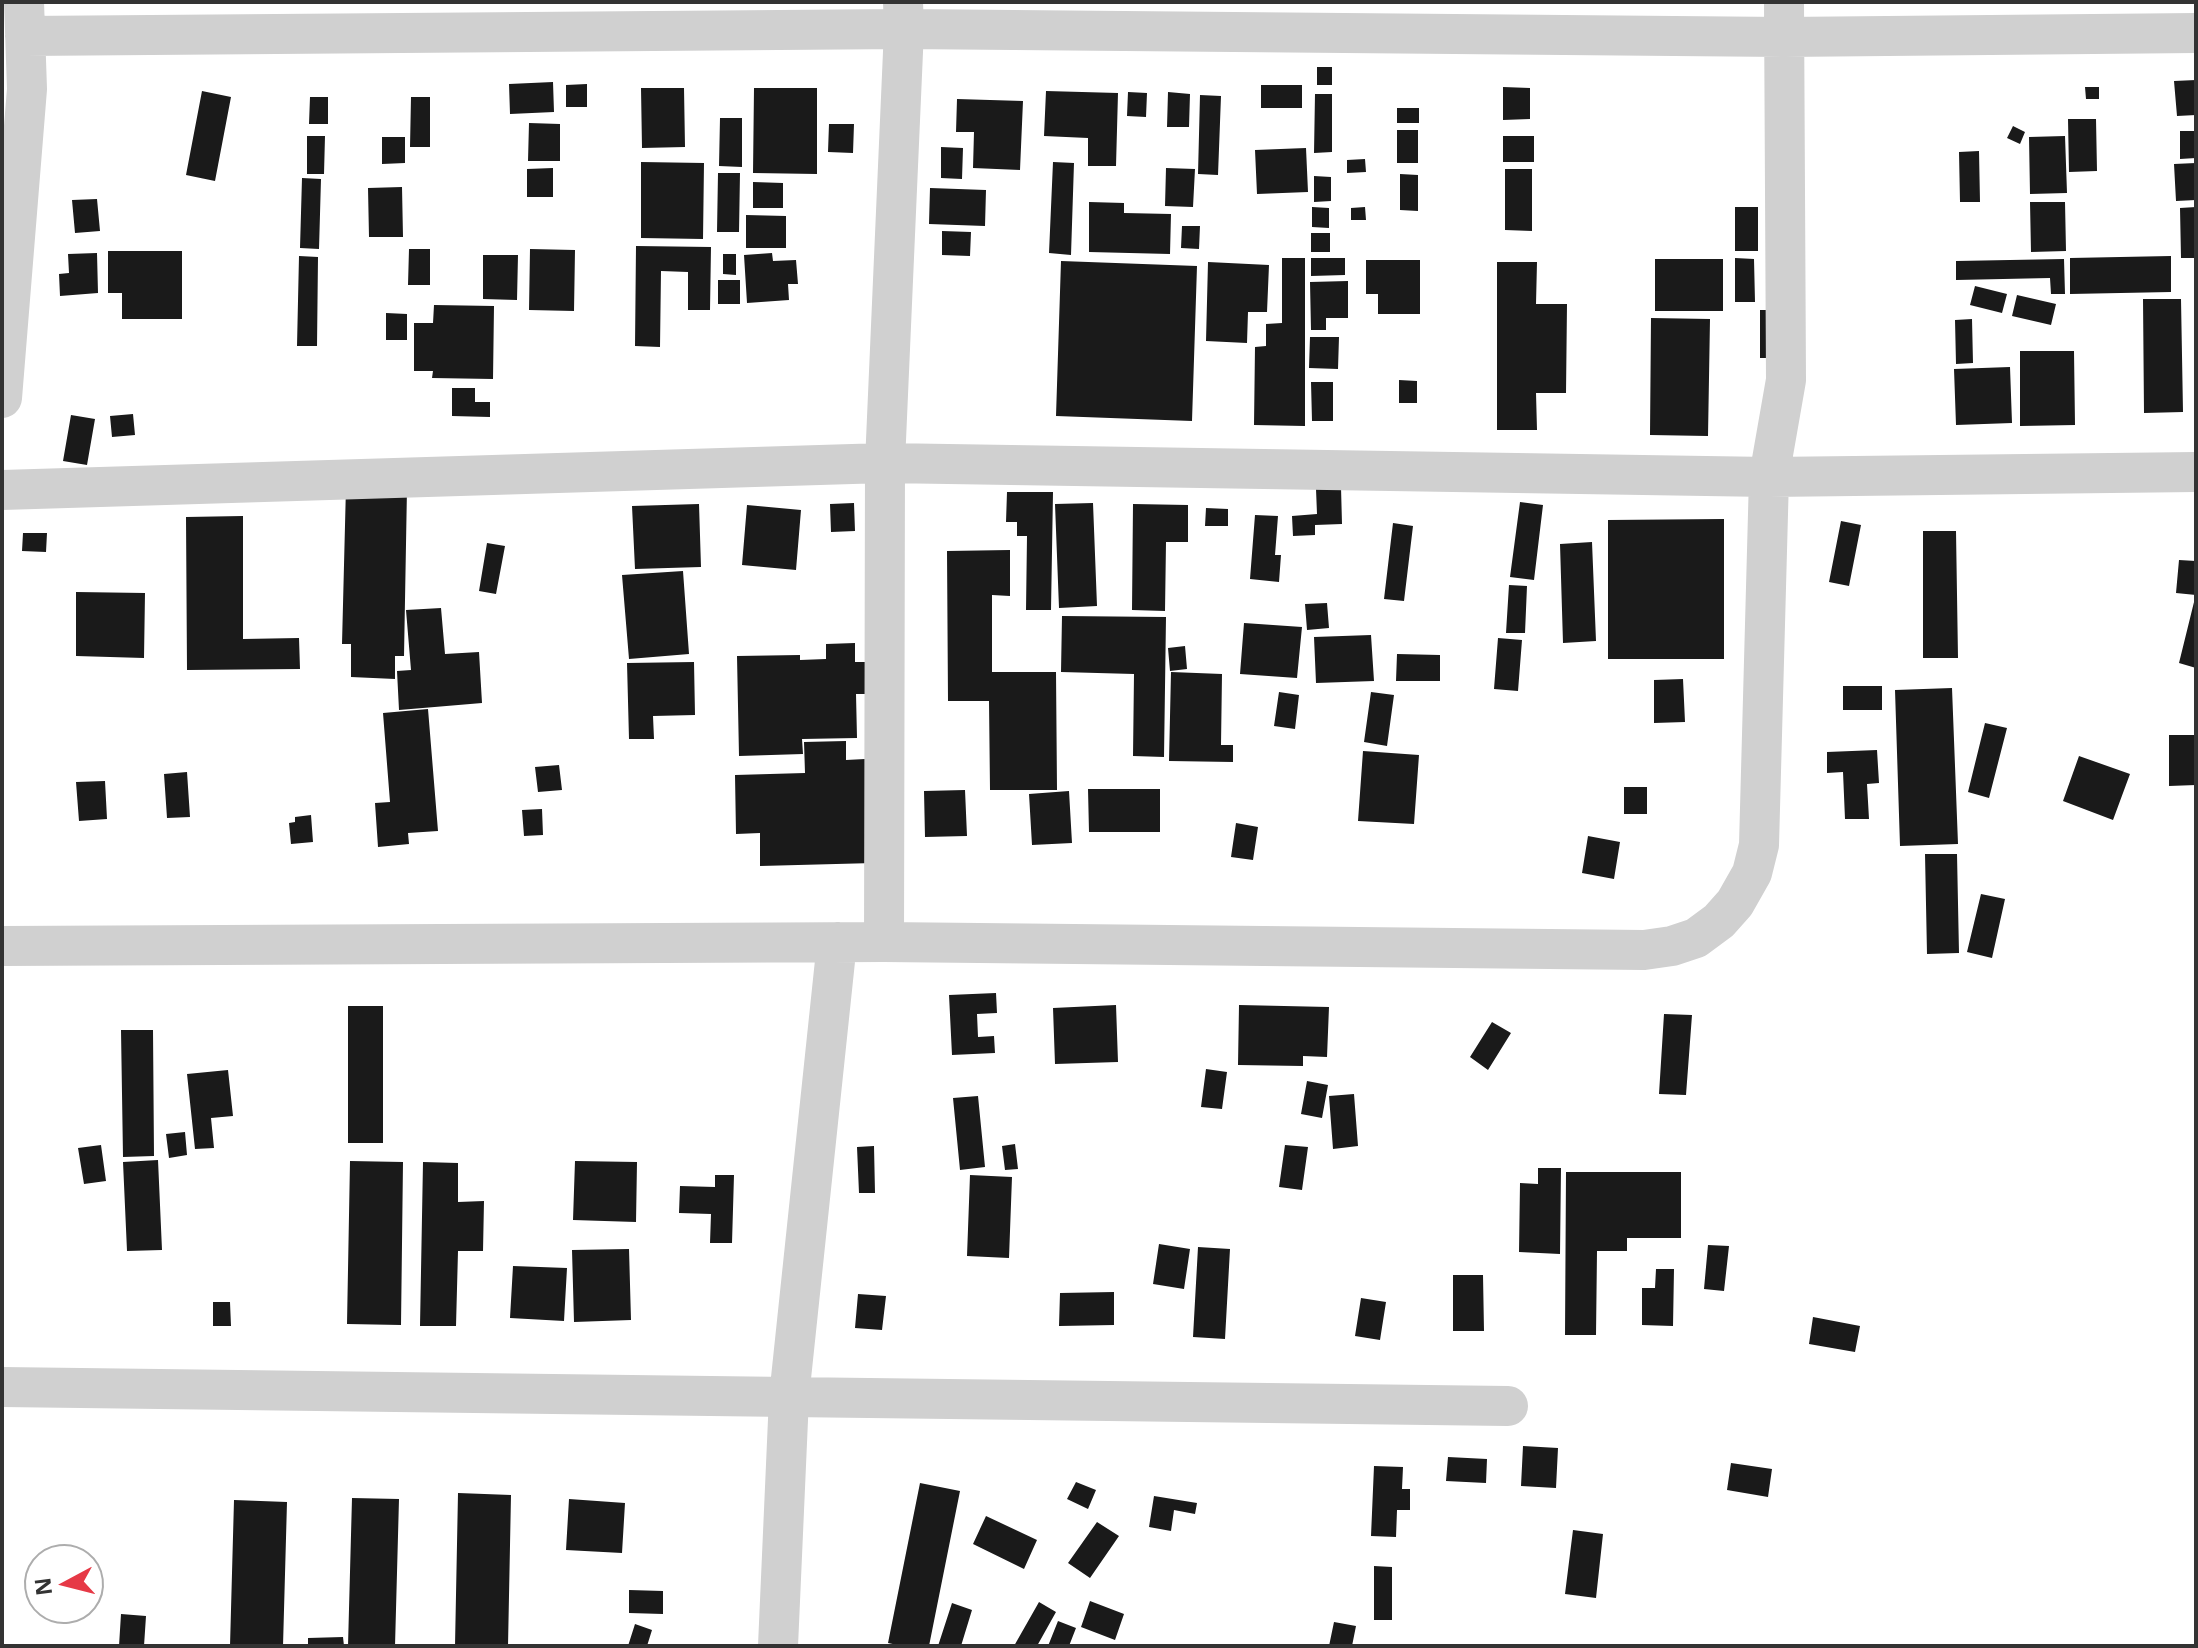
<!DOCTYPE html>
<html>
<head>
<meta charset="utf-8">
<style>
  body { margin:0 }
  #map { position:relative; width:2198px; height:1648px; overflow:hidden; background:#fff; font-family:"Noto Sans",sans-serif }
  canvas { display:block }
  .frame { position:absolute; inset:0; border:4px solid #333; pointer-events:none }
  .north { position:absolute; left:24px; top:1544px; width:80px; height:80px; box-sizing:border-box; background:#fff; border:2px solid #adadad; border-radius:50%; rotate:263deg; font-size:22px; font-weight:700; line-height:32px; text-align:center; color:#333 }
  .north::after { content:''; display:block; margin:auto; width:28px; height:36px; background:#e63946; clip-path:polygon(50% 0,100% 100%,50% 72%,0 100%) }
</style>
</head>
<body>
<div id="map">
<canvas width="2198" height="1648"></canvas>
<div class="frame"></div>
<div class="north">N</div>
</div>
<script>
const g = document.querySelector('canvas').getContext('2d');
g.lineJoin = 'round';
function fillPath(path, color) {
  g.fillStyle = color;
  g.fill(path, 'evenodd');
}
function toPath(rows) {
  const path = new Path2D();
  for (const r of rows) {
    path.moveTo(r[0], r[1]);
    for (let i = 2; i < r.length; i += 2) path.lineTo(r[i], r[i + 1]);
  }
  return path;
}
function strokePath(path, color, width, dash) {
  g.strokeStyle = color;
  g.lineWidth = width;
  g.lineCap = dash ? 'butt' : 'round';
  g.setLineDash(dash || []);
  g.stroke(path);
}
fillPath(toPath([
  [1317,67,1332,67,1332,85,1317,85],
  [2196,80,2196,115,2177,116,2174,81],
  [553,82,554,112,510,114,509,84],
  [587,84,587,107,566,107,566,85],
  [1261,85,1302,85,1302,108,1261,108],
  [1503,87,1530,88,1530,119,1503,120],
  [2085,87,2099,87,2099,99,2086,99],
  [641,88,684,88,685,147,642,148],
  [754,88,817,88,817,174,753,173],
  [202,91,231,97,215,181,186,175],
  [1046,91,1118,93,1116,166,1088,166,1088,138,1044,136],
  [1128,92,1147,93,1146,117,1127,116],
  [1168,92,1190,94,1189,127,1167,127],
  [1315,94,1332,94,1332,152,1314,153],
  [1200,95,1221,96,1218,175,1198,174],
  [310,97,328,97,328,124,309,124],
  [411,97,430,97,430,147,410,147],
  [957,99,1023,101,1020,170,973,168,974,132,956,132],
  [1397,108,1419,108,1419,123,1397,123],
  [720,118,742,118,742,167,719,166],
  [2068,119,2096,119,2097,171,2069,172],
  [529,123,560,124,560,161,528,161],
  [829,124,854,124,853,153,828,152],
  [2013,126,2025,132,2020,144,2007,138],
  [1397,130,1418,130,1418,163,1397,163],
  [2180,131,2196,131,2196,158,2180,159],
  [307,136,325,136,324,174,307,174],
  [1503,136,1534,136,1534,162,1503,162],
  [2065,136,2067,193,2030,194,2029,137],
  [382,137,405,137,405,163,382,164],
  [941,147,963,148,962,179,941,178],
  [1306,148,1308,192,1257,194,1255,150],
  [1979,151,1980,202,1960,202,1959,152],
  [1365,159,1366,172,1347,173,1347,160],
  [641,162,704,163,703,239,641,238],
  [1053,162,1074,163,1071,255,1049,253],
  [2196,163,2196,200,2176,201,2174,164],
  [553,168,553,197,527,197,527,169],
  [1166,168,1195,169,1193,207,1165,206],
  [1505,169,1532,169,1532,231,1505,230],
  [718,173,740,173,739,232,717,232],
  [1400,174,1418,175,1418,211,1400,210],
  [1314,176,1331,177,1331,201,1314,202],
  [302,178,321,179,319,249,300,248],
  [753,182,783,183,783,208,753,208],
  [402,187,403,237,369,237,368,188],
  [930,188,986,190,985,226,929,224],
  [97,199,100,231,75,233,72,200],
  [1089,202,1124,203,1124,213,1171,214,1170,254,1089,252],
  [2030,202,2065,202,2066,251,2031,252],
  [1312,207,1329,208,1329,228,1312,227],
  [1365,207,1366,220,1351,220,1351,208],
  [1735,207,1758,207,1758,251,1735,251],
  [2196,207,2196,258,2181,258,2180,208],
  [746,215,786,216,786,248,746,248],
  [1182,226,1200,226,1199,249,1181,248],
  [942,231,971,232,970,256,942,255],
  [1311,233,1330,233,1330,252,1311,252],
  [636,246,711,247,710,310,688,310,688,272,661,271,660,347,635,346],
  [409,249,430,249,430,285,408,285],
  [530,249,575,250,574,311,529,310],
  [108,251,182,251,182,319,122,319,122,293,108,293],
  [97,253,98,293,60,296,59,274,69,273,68,254],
  [772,253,773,261,796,260,798,284,788,284,789,300,747,303,744,255],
  [723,254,736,254,736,275,723,274],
  [483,255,518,255,517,300,483,299],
  [299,256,318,257,317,346,297,346],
  [2171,256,2171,292,2070,294,2070,258],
  [1282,258,1305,258,1305,426,1254,425,1255,347,1266,346,1266,324,1282,323],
  [1311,258,1345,258,1345,275,1311,276],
  [1735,258,1754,259,1755,302,1735,302],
  [1655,259,1723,259,1723,311,1655,311],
  [2064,259,2065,294,2051,294,2050,278,1956,280,1956,261],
  [1366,260,1420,260,1420,314,1378,314,1378,294,1366,294],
  [1061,261,1197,266,1192,421,1056,416],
  [1208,262,1269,265,1267,312,1248,312,1247,343,1206,341],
  [1497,262,1537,262,1536,304,1567,304,1566,393,1536,393,1537,430,1497,430],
  [718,280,740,280,740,304,718,304],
  [1348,281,1348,318,1326,318,1326,330,1311,330,1310,282],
  [1975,286,2007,294,2002,313,1970,305],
  [2017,295,2056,304,2051,325,2012,316],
  [2143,299,2181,299,2183,412,2144,413],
  [434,305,494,306,493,379,432,378,433,371,414,371,414,323,433,323],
  [1760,310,1777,310,1776,358,1760,358],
  [386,313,407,314,407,340,386,340],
  [1651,318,1710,319,1708,436,1650,435],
  [1972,319,1973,363,1956,364,1955,320],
  [1310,337,1339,337,1338,369,1309,368],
  [2020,351,2074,351,2075,425,2020,426],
  [2010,367,2012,423,1956,425,1954,369],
  [1399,380,1417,381,1417,403,1399,403],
  [1311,382,1333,382,1333,421,1312,421],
  [452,388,475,388,475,402,490,402,490,417,452,416],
  [133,414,135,435,112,437,110,416],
  [71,415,95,419,87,465,63,461],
  [346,486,407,488,404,656,395,656,395,679,351,677,351,644,342,644],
  [1341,487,1342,524,1315,525,1315,535,1293,536,1292,516,1317,514,1316,489],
  [1007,492,1053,492,1051,610,1026,610,1027,536,1017,536,1017,522,1006,522],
  [1520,502,1543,505,1534,580,1510,577],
  [854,503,855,531,831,532,830,504],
  [1093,503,1097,606,1059,608,1055,504],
  [699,504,701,567,635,569,632,506],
  [1133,504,1188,505,1188,542,1166,542,1165,611,1132,610],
  [747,505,801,510,796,570,742,565],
  [1206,508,1228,509,1228,526,1205,526],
  [1255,515,1278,516,1275,555,1281,555,1279,582,1250,579],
  [243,516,243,639,299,638,300,669,187,670,186,517],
  [1724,519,1724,659,1608,659,1608,520],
  [1841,521,1861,525,1849,586,1829,582],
  [1393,523,1413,526,1404,601,1384,599],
  [1923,531,1956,531,1958,658,1923,658],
  [23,533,47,533,46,552,22,551],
  [1592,542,1596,641,1563,643,1560,544],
  [487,543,505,546,496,594,479,591],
  [1010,550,1010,596,992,595,992,672,1056,672,1057,790,990,790,989,701,948,701,947,551],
  [2179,560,2196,561,2196,595,2176,593],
  [683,571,689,654,629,659,622,575],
  [1509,585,1527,586,1525,633,1506,633],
  [76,592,145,593,144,658,76,656],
  [2195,598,2196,599,2196,668,2179,663],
  [1327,603,1329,628,1307,630,1305,604],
  [441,608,445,654,479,652,482,703,399,710,397,671,411,670,406,610],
  [1062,616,1166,617,1164,757,1133,756,1134,674,1061,672],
  [1244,623,1302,627,1297,678,1240,674],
  [1371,635,1374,681,1316,683,1314,637],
  [1498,638,1522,640,1518,691,1494,689],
  [855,643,855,662,866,662,867,694,856,694,857,738,802,739,803,754,739,756,737,656,800,655,800,660,826,659,826,644],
  [1185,646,1187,669,1170,671,1168,648],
  [1397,654,1440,655,1440,681,1396,681],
  [694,662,695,715,653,716,654,739,629,739,627,663],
  [1171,672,1222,674,1221,745,1233,745,1233,762,1169,761],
  [1683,679,1685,722,1654,723,1654,680],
  [1843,686,1882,686,1882,710,1843,710],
  [1952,688,1958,844,1900,846,1895,690],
  [1279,692,1299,695,1295,729,1274,726],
  [1371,692,1394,695,1387,746,1364,742],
  [428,709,438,831,408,833,409,844,378,847,375,803,390,802,383,713],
  [1985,723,2007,728,1989,798,1968,792],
  [2169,735,2196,735,2196,785,2169,786],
  [846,741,846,760,865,759,874,863,760,866,760,833,736,834,735,775,805,773,804,742],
  [1877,750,1879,783,1867,784,1869,819,1845,819,1843,772,1827,773,1827,752],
  [1363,751,1419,755,1414,824,1358,821],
  [2079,756,2130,774,2113,820,2063,801],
  [559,765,562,790,538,792,535,767],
  [187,772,190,817,167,818,164,774],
  [105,781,107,819,79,821,76,782],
  [1624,787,1647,787,1647,814,1624,814],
  [1088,789,1160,789,1160,832,1089,832],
  [965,790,967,836,925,837,924,791],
  [1069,791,1072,843,1032,845,1029,794],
  [542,809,543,835,524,836,522,810],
  [311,815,313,842,291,844,289,823,295,822,295,817],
  [1236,823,1258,827,1253,860,1231,857],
  [1588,836,1620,842,1614,879,1582,873],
  [1925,854,1957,854,1959,953,1927,954],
  [1981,894,2005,899,1992,958,1967,952],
  [996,993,997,1013,977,1014,978,1037,994,1036,995,1053,952,1055,949,995],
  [1116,1005,1118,1062,1055,1064,1053,1008],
  [1239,1005,1329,1007,1327,1057,1303,1056,1303,1066,1238,1065],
  [348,1006,383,1006,383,1143,348,1143],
  [1664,1014,1692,1015,1686,1095,1659,1094],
  [1492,1022,1511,1033,1488,1070,1470,1057],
  [121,1030,153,1030,154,1156,123,1157],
  [1206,1069,1227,1072,1222,1109,1201,1107],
  [228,1070,233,1116,211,1118,214,1148,195,1149,187,1074],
  [1307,1081,1328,1085,1322,1118,1301,1114],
  [1354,1094,1358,1146,1333,1149,1329,1096],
  [978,1096,985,1167,960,1170,953,1098],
  [185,1132,187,1155,169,1158,166,1134],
  [1015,1144,1018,1169,1005,1170,1002,1146],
  [101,1145,106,1181,84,1184,78,1148],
  [1285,1145,1308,1147,1302,1190,1279,1187],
  [874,1146,875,1193,859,1193,857,1147],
  [158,1160,162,1250,127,1251,123,1162],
  [350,1161,403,1162,401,1325,347,1324],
  [575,1161,637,1162,636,1222,573,1220],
  [423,1162,458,1163,458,1202,484,1201,483,1251,458,1251,456,1326,420,1326],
  [1538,1168,1561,1168,1560,1254,1519,1252,1520,1183,1538,1184],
  [1566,1172,1681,1172,1681,1238,1627,1238,1627,1251,1597,1251,1596,1335,1565,1335],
  [715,1175,734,1175,732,1243,710,1243,711,1214,679,1213,680,1186,715,1187],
  [970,1175,1012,1177,1009,1258,967,1256],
  [1159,1244,1190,1249,1184,1289,1153,1284],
  [1708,1245,1729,1246,1724,1291,1704,1289],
  [1198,1247,1230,1249,1225,1339,1193,1337],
  [629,1249,631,1320,574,1322,572,1250],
  [513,1266,567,1268,564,1321,510,1318],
  [1656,1269,1674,1269,1673,1326,1642,1325,1642,1288,1655,1288],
  [1453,1275,1483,1275,1484,1331,1453,1331],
  [1114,1292,1114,1325,1059,1326,1060,1293],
  [858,1294,886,1296,882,1330,855,1328],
  [1361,1298,1386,1302,1380,1340,1355,1336],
  [213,1302,230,1302,231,1326,213,1326],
  [1813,1317,1860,1326,1855,1352,1809,1344],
  [1523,1446,1558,1448,1556,1488,1521,1486],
  [1448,1457,1487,1459,1486,1483,1446,1481],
  [1731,1463,1772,1469,1768,1497,1727,1490],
  [1374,1466,1403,1467,1402,1489,1410,1489,1410,1510,1397,1510,1396,1537,1371,1536],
  [1076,1482,1096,1490,1088,1509,1067,1499],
  [920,1483,960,1491,929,1646,902,1646,888,1643],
  [458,1493,511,1495,508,1646,455,1646],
  [1154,1496,1197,1503,1195,1514,1174,1510,1171,1531,1149,1527],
  [352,1498,399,1499,395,1646,348,1646],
  [569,1499,625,1503,622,1553,566,1550],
  [234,1500,287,1502,283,1646,230,1646],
  [986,1516,1037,1540,1024,1569,973,1544],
  [1097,1522,1119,1536,1090,1578,1068,1563],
  [1573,1530,1603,1534,1596,1598,1565,1594],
  [1374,1566,1392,1567,1392,1620,1374,1620],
  [629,1590,663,1591,663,1614,629,1613],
  [1090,1601,1124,1614,1115,1640,1081,1627],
  [1039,1602,1056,1612,1037,1646,1014,1646],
  [952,1603,972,1610,961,1646,938,1646],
  [121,1614,146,1616,144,1646,119,1646],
  [1058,1621,1076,1628,1069,1646,1048,1646],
  [1334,1622,1356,1626,1352,1646,1329,1646],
  [635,1624,652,1630,647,1646,628,1646],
  [343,1637,344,1646,308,1646,308,1638]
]), '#1a1a1a');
strokePath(toPath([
  [25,36,904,29,1784,37,2196,33],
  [2,398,27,89,24,2],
  [2,490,885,463,1769,477,2196,472],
  [884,942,885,463,904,29,903,2],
  [2,946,884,942,1644,950,1672,946,1696,938,1719,921,1735,903,1752,873,1759,845,1769,477,1786,380,1784,2],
  [2,1387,789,1397,837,942],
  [778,1646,789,1397,1508,1406]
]), '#d0d0d0', 40);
</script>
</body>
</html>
